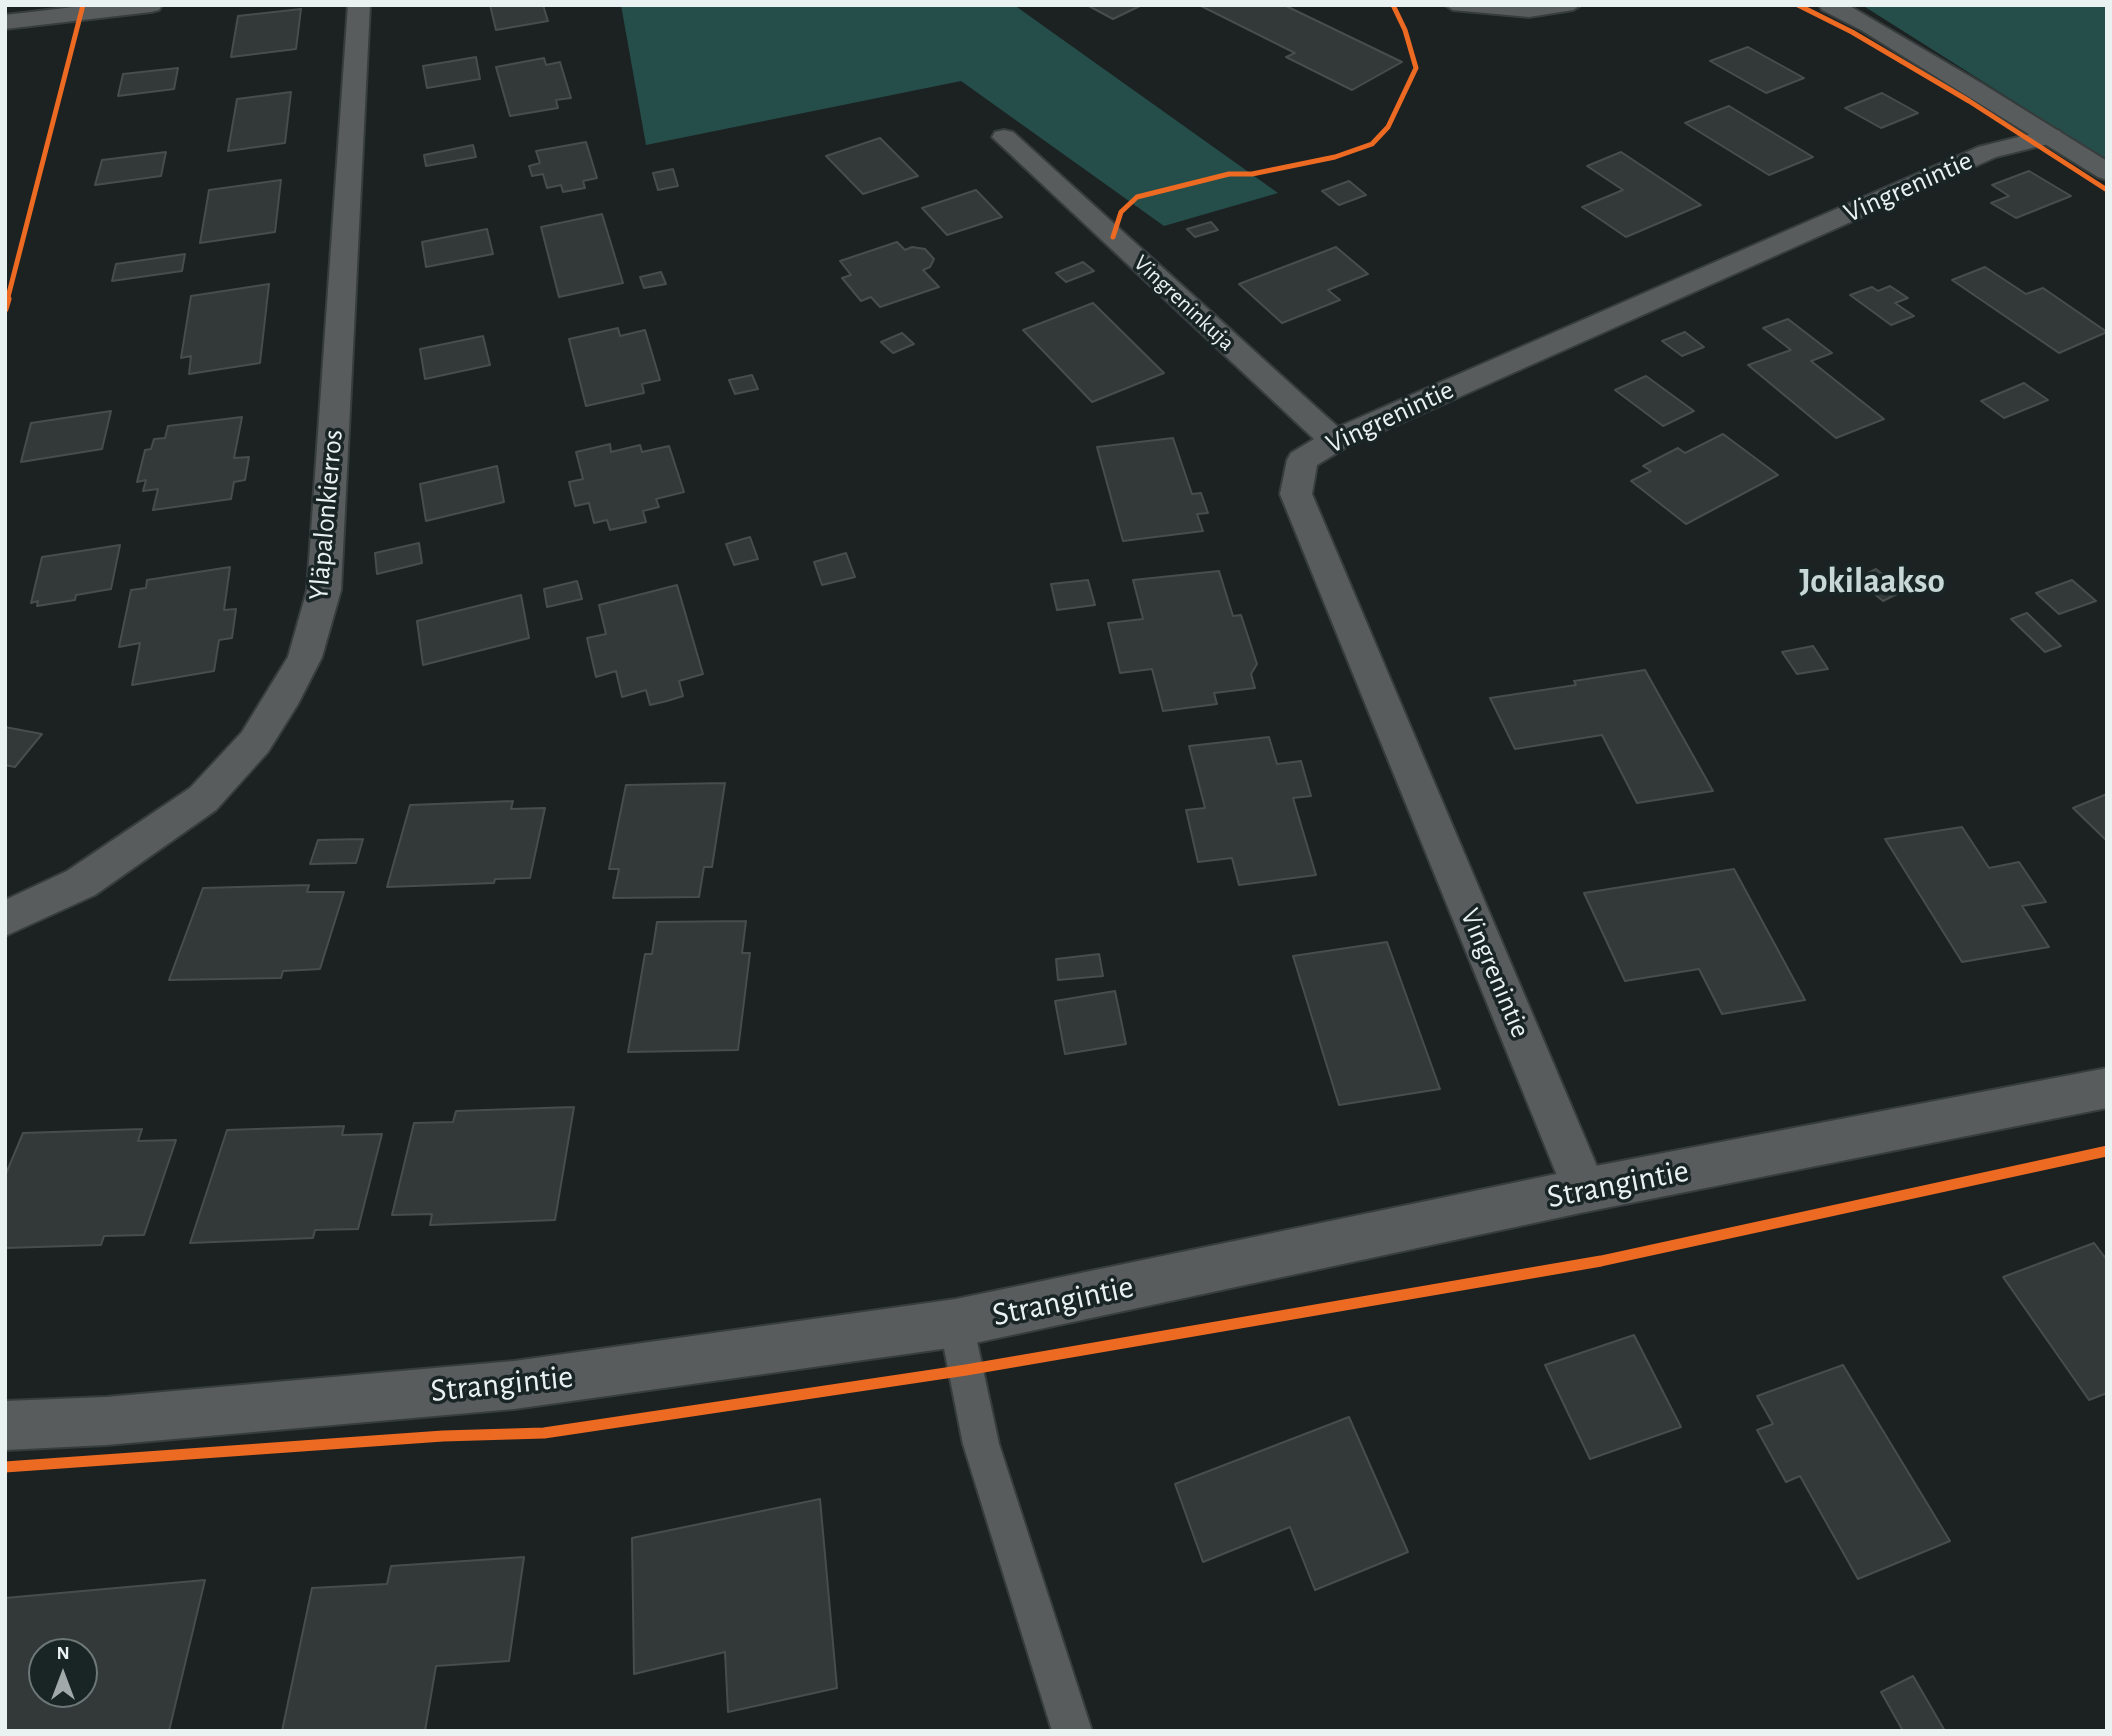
<!DOCTYPE html>
<html>
<head>
<meta charset="utf-8">
<style>
  body { margin:0 }
  #map { position:relative; width:2112px; height:1736px; overflow:hidden; background:#1c2222; font-family:"Alegreya Sans",sans-serif }
  canvas { display:block }
  .frame { position:absolute; inset:0; border:7px solid #eaf2f1; pointer-events:none }
  .north { position:absolute; left:28px; top:1638px; width:70px; height:70px; box-sizing:border-box; background:#192524; border:2px solid #6d7776; border-radius:50%; rotate:0deg; font-size:19px; font-weight:700; line-height:28px; text-align:center; color:#eaf2f1 }
  .north::after { content:''; display:block; margin:auto; width:24px; height:32px; background:#a2a9a9; clip-path:polygon(50% 0,100% 100%,50% 72%,0 100%) }
</style>
</head>
<body>
<div id="map">
<canvas width="2112" height="1736"></canvas>
<div class="frame"></div>
<div class="north">N</div>
</div>
<script>
const g = document.querySelector('canvas').getContext('2d');
g.lineJoin = 'round';
function fillPath(path, color) {
  g.fillStyle = color;
  g.fill(path, 'evenodd');
}
function toPath(rows) {
  const path = new Path2D();
  for (const r of rows) {
    path.moveTo(r[0], r[1]);
    for (let i = 2; i < r.length; i += 2) path.lineTo(r[i], r[i + 1]);
  }
  return path;
}
function strokePath(path, color, width, dash) {
  g.strokeStyle = color;
  g.lineWidth = width;
  g.lineCap = dash ? 'butt' : 'round';
  g.setLineDash(dash || []);
  g.stroke(path);
}
function label(font, color, halo, rows, align = 'center') {
  g.font = font + ' "Alegreya Sans",sans-serif';
  g.lineWidth = 7;
  g.setLineDash([]);
  g.textBaseline = 'middle';
  g.strokeStyle = halo;
  g.fillStyle = color;
  for (const [text, x, y, turn = 0] of rows) {
    g.save();
    g.translate(x, y);
    g.rotate((+turn || 0) * Math.PI / 180);
    g.textAlign = isNaN(turn) ? turn : align;
    if (halo) g.strokeText(text, 0, 0);
    g.fillText(text, 0, 0);
    g.restore();
  }
}
fillPath(toPath([
  [621,5,1014,5,1278,193,1164,226,961,81,646,145],
  [1862,5,2107,5,2107,160]
]), '#254e4b');
const building = toPath([
  [490,5,543,5,548,21,496,30,490,5],
  [1087,5,1142,5,1113,19,1087,5],
  [1199,5,1284,5,1402,62,1352,90,1286,57,1295,53,1199,5],
  [301,9,296,49,231,57,238,16,301,9],
  [1748,47,1804,78,1766,93,1710,61,1748,47],
  [476,57,480,79,427,88,423,66,476,57],
  [544,58,546,65,560,62,571,98,556,100,558,108,510,116,496,67,544,58],
  [178,68,174,89,118,96,123,74,178,68],
  [291,92,285,143,228,151,237,99,291,92],
  [1882,93,1918,113,1881,128,1845,108,1882,93],
  [1729,106,1813,157,1769,175,1685,123,1729,106],
  [880,138,918,176,863,194,826,156,880,138],
  [586,142,597,178,583,181,585,188,563,192,561,185,547,188,543,174,532,176,529,166,540,163,536,151,586,142],
  [473,145,476,157,426,166,424,155,473,145],
  [166,152,161,176,95,185,102,160,166,152],
  [1621,152,1701,205,1626,237,1582,207,1623,190,1587,166,1621,152],
  [673,169,678,186,658,190,653,173,673,169],
  [2029,171,2071,196,2016,218,1991,203,2009,196,1992,185,2029,171],
  [281,180,275,232,200,243,209,190,281,180],
  [1349,181,1366,195,1339,205,1322,191,1349,181],
  [976,190,1002,217,947,235,922,208,976,190],
  [602,214,623,283,559,297,541,227,602,214],
  [1211,222,1218,230,1195,237,1187,229,1211,222],
  [487,229,493,254,426,267,422,242,487,229],
  [897,242,905,250,912,247,925,249,934,259,930,267,923,270,939,287,880,307,871,297,861,301,842,278,851,275,840,261,897,242],
  [1336,247,1368,274,1328,290,1340,300,1282,323,1239,284,1336,247],
  [185,254,182,271,112,281,116,264,185,254],
  [1083,262,1094,271,1066,282,1056,273,1083,262],
  [1985,267,2026,294,2043,288,2107,332,2059,353,1952,280,1985,267],
  [661,272,666,284,644,288,640,277,661,272],
  [269,284,260,363,189,374,191,356,181,358,191,296,269,284],
  [1890,286,1908,298,1895,303,1914,316,1891,325,1850,295,1872,287,1878,291,1890,286],
  [1093,303,1164,373,1092,402,1023,330,1093,303],
  [1788,319,1832,353,1811,361,1884,419,1836,438,1748,365,1791,350,1763,328,1788,319],
  [618,328,620,336,645,330,660,380,642,384,644,393,586,406,569,339,618,328],
  [1685,332,1704,347,1682,356,1662,341,1685,332],
  [902,333,914,344,893,353,881,342,902,333],
  [483,336,490,365,425,379,420,349,483,336],
  [752,375,758,389,735,394,729,380,752,375],
  [1646,376,1694,411,1663,426,1615,390,1646,376],
  [2024,383,2048,400,2004,418,1981,401,2024,383],
  [111,411,102,449,21,462,31,423,111,411],
  [242,417,234,458,249,457,245,480,234,482,231,499,153,510,158,489,143,491,146,480,137,482,145,450,151,449,154,439,165,438,168,426,242,417],
  [1723,434,1778,475,1686,524,1631,481,1651,471,1643,466,1678,448,1685,453,1723,434],
  [1173,438,1192,494,1201,493,1208,513,1197,514,1203,531,1123,541,1097,447,1173,438],
  [610,444,611,452,640,445,642,452,669,446,684,492,656,499,659,507,643,511,646,522,610,530,607,520,594,523,589,503,575,506,569,482,583,479,576,452,610,444],
  [497,466,504,502,426,521,420,484,497,466],
  [750,537,758,559,734,565,726,544,750,537],
  [419,543,422,563,377,574,375,553,419,543],
  [120,545,111,589,76,595,75,600,37,606,38,601,31,603,42,557,120,545],
  [846,553,855,577,822,585,814,562,846,553],
  [230,567,224,610,236,609,232,638,219,640,214,671,132,685,140,643,119,647,131,590,146,588,147,580,230,567],
  [1876,569,1903,591,1883,601,1856,579,1876,569],
  [1219,571,1233,616,1241,615,1257,664,1251,674,1255,688,1214,693,1217,704,1163,711,1152,669,1120,673,1108,623,1143,619,1133,580,1219,571],
  [1088,580,1095,605,1057,610,1051,584,1088,580],
  [2072,580,2096,601,2059,614,2036,593,2072,580],
  [577,581,582,599,547,607,544,589,577,581],
  [677,585,703,674,679,681,683,696,667,701,650,705,646,690,622,697,616,671,596,677,587,638,606,634,599,605,677,585],
  [521,595,529,638,423,665,417,621,521,595],
  [2027,613,2061,646,2045,652,2011,619,2027,613],
  [1813,646,1828,669,1797,674,1782,652,1813,646],
  [1645,670,1713,791,1637,803,1602,735,1515,749,1490,698,1576,685,1574,681,1645,670],
  [5,727,42,734,15,767,5,765,5,727],
  [1269,737,1277,764,1301,761,1311,796,1293,798,1316,875,1239,885,1232,858,1198,862,1186,810,1205,808,1189,746,1269,737],
  [725,783,712,867,704,867,699,897,613,898,619,869,609,869,626,785,725,783],
  [2107,794,2107,841,2073,808,2107,794],
  [513,801,511,809,545,808,530,878,495,879,494,883,387,887,410,805,513,801],
  [1962,827,1989,868,2019,862,2046,902,2022,906,2049,947,1962,962,1885,839,1962,827],
  [363,839,356,863,310,864,318,840,363,839],
  [1734,869,1805,1000,1722,1014,1699,969,1625,981,1584,893,1734,869],
  [309,885,307,892,344,892,320,969,283,971,281,978,169,980,203,888,309,885],
  [746,921,742,953,750,953,738,1050,628,1052,645,954,652,954,657,922,746,921],
  [1387,942,1440,1089,1339,1105,1293,956,1387,942],
  [1099,954,1103,976,1058,980,1056,959,1099,954],
  [1115,991,1126,1044,1065,1054,1055,1001,1115,991],
  [574,1107,555,1220,430,1225,432,1214,392,1215,414,1123,453,1122,456,1111,574,1107],
  [344,1126,342,1135,382,1134,358,1229,315,1230,313,1238,190,1243,227,1130,344,1126],
  [142,1129,138,1141,176,1140,144,1235,104,1236,101,1245,5,1248,5,1176,23,1133,142,1129],
  [2094,1243,2107,1260,2107,1393,2089,1400,2003,1277,2094,1243],
  [1634,1335,1681,1427,1590,1459,1545,1365,1634,1335],
  [1843,1365,1950,1541,1858,1579,1800,1476,1786,1482,1757,1430,1773,1424,1757,1396,1843,1365],
  [1349,1417,1408,1552,1315,1590,1290,1527,1203,1562,1175,1484,1349,1417],
  [820,1499,837,1688,728,1712,725,1652,634,1674,632,1538,820,1499],
  [524,1557,509,1661,436,1666,425,1731,282,1731,312,1588,387,1584,391,1566,524,1557],
  [205,1580,169,1731,5,1731,5,1598,205,1580],
  [42,1652,84,1652,84,1694,42,1694,42,1652],
  [1913,1676,1945,1731,1903,1731,1881,1692,1913,1676]
]);
fillPath(building, '#333838');
strokePath(building, '#474d4c', 2);
const service = toPath([
  [1445,5,1529,7,1581,5,1573,10,1529,17,1453,10,1445,5],
  [956,1306,968,1311,973,1323,999,1444,1092,1731,1052,1731,963,1444,939,1323,944,1311,956,1306]
]);
const minor = toPath([
  [91,5,162,5,159,10,151,12,5,29,5,15,91,5],
  [348,5,370,5,341,590,322,657,298,704,268,752,216,810,95,895,5,936,5,900,67,871,190,788,242,732,288,657,307,590,348,5],
  [2051,129,2060,131,2063,136,2060,141,1996,157,1345,448,1317,465,1312,494,1607,1190,1601,1205,1585,1212,1569,1205,1280,494,1287,460,1291,453,1314,439,992,137,995,132,1004,130,1013,132,1338,427,1978,147,2051,129]
]);
const tertiary = toPath([
  [1819,5,1848,5,1981,83,2107,161,2107,180,2098,177,1861,30,1822,10,1819,5],
  [2107,1068,2107,1108,1585,1212,956,1347,514,1409,106,1445,5,1450,5,1401,106,1397,514,1361,956,1299,1585,1168,2107,1068]
]);
strokePath(service, '#373d3d', 4);
strokePath(minor, '#373d3d', 4);
strokePath(tertiary, '#373d3d', 4);
fillPath(service, '#585c5c');
fillPath(minor, '#585c5c');
fillPath(tertiary, '#585c5c');
strokePath(toPath([
  [1798,5,1852,32,1969,101,2107,190],
  [1113,237,1121,212,1137,197,1229,174,1252,174,1335,157,1372,144,1388,127,1416,68,1405,30,1393,5],
  [7,301,83,5]
]), '#ed6a23', 5);
strokePath(toPath([
  [5,309,8,299]
]), '#ed6a23', 7);
strokePath(toPath([
  [5,1467,443,1436,544,1433,966,1370,1601,1261,2107,1151]
]), '#ed6a23', 11);
label('23px', '#eaf2f1', '#192524', [
  ["Vingreninkuja",1184,303,43]
]);
label('28px', '#eaf2f1', '#192524', [
  ["Vingrenintie",1908,187,-24],
  ["Vingrenintie",1390,417,-25],
  ["Yläpalonkierros",326,515,-85],
  ["Vingrenintie",1495,973,67]
]);
label('33px', '#eaf2f1', '#192524', [
  ["Strangintie",1618,1184,-11],
  ["Strangintie",1063,1301,-12],
  ["Strangintie",502,1384,-6]
]);
label('bold 35px', '#c8d8d6', '#192524', [
  ["Jokilaakso",1872,581]
]);
</script>
</body>
</html>
